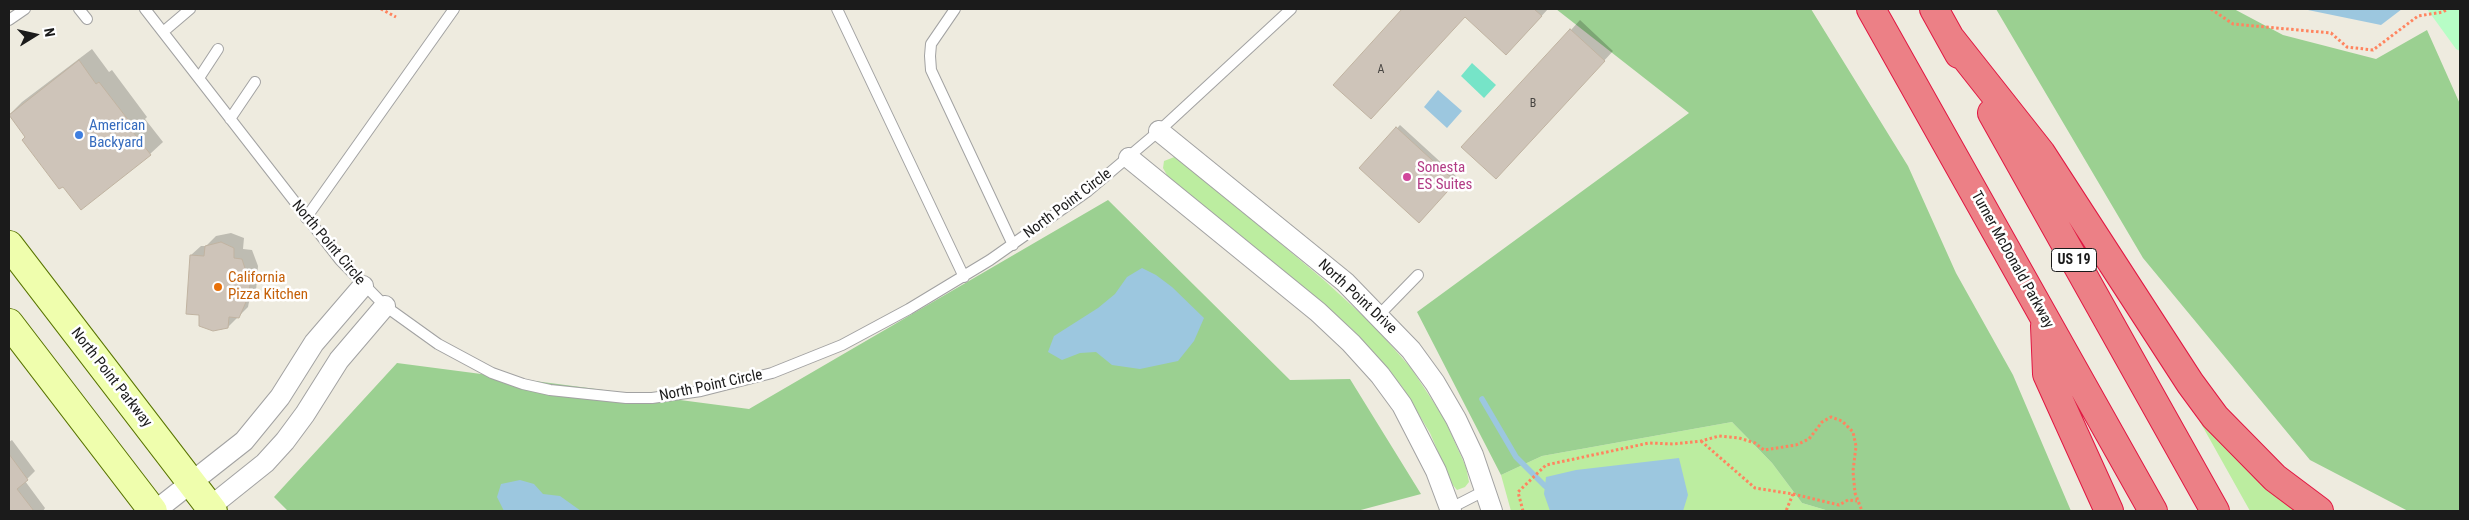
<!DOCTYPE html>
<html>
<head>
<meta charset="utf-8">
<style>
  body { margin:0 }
  #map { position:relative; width:2469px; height:520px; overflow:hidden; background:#eeebdf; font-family:"Roboto Condensed",sans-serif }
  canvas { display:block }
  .frame { position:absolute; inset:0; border:10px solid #1b1b1b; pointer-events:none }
  .north { position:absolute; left:10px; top:10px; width:50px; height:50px; -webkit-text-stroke:4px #fff; paint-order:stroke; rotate:80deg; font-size:14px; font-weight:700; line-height:20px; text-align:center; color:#1b1b1b }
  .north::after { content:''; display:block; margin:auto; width:18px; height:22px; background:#1b1b1b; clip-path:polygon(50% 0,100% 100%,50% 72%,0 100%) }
</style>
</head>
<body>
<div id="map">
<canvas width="2469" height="520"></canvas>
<div class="frame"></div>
<div class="north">N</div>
</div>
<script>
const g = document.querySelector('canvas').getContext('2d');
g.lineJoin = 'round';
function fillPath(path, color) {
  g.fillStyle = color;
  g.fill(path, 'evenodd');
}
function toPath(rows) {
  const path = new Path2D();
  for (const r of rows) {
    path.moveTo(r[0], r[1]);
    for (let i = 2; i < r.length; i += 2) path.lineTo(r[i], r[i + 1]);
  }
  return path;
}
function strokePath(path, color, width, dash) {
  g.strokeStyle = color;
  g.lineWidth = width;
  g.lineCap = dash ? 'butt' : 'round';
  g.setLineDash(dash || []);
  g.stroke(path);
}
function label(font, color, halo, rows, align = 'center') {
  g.font = font + ' "Roboto Condensed",sans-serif';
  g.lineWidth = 5;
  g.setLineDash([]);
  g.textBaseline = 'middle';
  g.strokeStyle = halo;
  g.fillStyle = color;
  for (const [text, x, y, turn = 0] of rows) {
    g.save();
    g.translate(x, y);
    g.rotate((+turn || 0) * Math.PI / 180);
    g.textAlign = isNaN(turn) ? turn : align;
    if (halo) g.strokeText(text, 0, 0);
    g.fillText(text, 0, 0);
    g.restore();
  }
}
fillPath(toPath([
  [1177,156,1325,281,1373,325,1411,368,1444,418,1466,467,1469,482,1465,487,1457,490,1452,484,1430,433,1403,388,1353,330,1290,276,1168,177,1163,168,1164,161],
  [2206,416,2298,511,2250,511,2199,420],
  [1732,422,1772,463,1802,503,1829,511,1511,511,1501,475,1542,456]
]), '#bceda0');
fillPath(toPath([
  [1556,9,1811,9,1908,166,1956,273,2013,375,2071,511,1829,511,1802,503,1772,463,1732,422,1542,456,1501,475,1417,312,1689,113],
  [1996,9,2234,9,2283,35,2376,59,2427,30,2460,104,2460,511,2408,511,2310,460,2143,258],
  [1108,200,1290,380,1350,379,1421,494,1357,511,288,511,274,497,397,363,749,409]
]), '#9bd091');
fillPath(toPath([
  [2427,9,2460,9,2460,51,2456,49]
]), '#b7fdc6');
fillPath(toPath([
  [1472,63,1496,85,1484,98,1461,76]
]), '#76e4c8');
fillPath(toPath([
  [2303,9,2402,9,2381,25],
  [1438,90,1462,111,1447,128,1424,107],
  [1142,268,1156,275,1172,287,1204,318,1194,341,1178,361,1140,369,1112,365,1096,352,1080,353,1062,360,1048,352,1054,336,1098,308,1115,294,1127,277],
  [1679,458,1688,495,1683,511,1550,511,1544,494,1546,477,1576,470],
  [520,480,534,484,543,494,560,496,581,511,504,511,497,497,501,484]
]), '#9cc7df');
fillPath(toPath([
  [1404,9,1548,9,1516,44,1465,15,1335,85],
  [1580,20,1613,51,1506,168,1571,30],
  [92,49,109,72,112,70,147,117,145,119,163,142,150,154,27,137,10,114,22,102],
  [1400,125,1458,178,1419,221,1361,168],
  [231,233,244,238,243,249,252,250,258,266,256,291,249,302,248,307,228,327,220,330,206,328,201,314,191,255,201,246,206,246,216,236],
  [12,440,35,471,25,481,45,508,43,511,9,511,9,442]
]), '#0003');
strokePath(toPath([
  [1482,399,1516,457,1545,486]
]), '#9cc7df', 5.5);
const building = toPath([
  [1402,9,1534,9,1542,16,1506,55,1465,17,1371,119,1333,85,1402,9],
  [1570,29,1605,61,1496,179,1461,147,1570,29],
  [79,60,96,84,99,82,136,130,133,132,151,155,81,210,63,187,59,189,22,140,25,137,9,115,79,60],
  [1396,127,1456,182,1419,223,1359,168,1396,127],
  [221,242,234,248,234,258,242,259,250,284,249,295,239,318,229,317,228,328,213,331,199,326,199,315,186,314,190,255,204,256,205,246,221,242],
  [9,454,28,480,17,489,34,511,9,511,9,454]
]);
fillPath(building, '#cec4b9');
strokePath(building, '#c0b3a1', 1);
const lane = toPath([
  [79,9,87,19],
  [145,9,340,260,385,306,438,344,492,373,523,384,550,390,626,398,652,398,701,391,772,373,842,345,909,309,990,260,1088,191,1159,131,1291,9],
  [837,9,964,277],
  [955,9,931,44,930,56,931,70,1013,245],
  [9,20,25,9],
  [163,32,190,9],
  [199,78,218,49],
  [230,119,255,82],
  [306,218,454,9],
  [1379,315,1418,275],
  [1447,510,1486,490]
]);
const street = toPath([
  [1159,131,1345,282,1411,350,1435,383,1456,419,1473,455,1492,511],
  [1129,158,1318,312,1351,343,1380,375,1402,405,1436,471,1451,511],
  [155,511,244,441,280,397,314,343,363,286],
  [205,511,265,463,285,441,305,414,339,360,385,306]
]);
const secondary = toPath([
  [9,245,213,511],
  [9,323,153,511]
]);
const highway = toPath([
  [1871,9,2153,511],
  [1934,9,1959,54],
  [1951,39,2041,153,2190,383,2215,417,2275,478,2319,511],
  [1992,113,2215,511],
  [2045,326,2047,374,2109,511]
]);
strokePath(lane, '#a2a2a2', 12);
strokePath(street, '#a2a2a2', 22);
strokePath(secondary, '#587400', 30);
strokePath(highway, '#e11742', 30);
strokePath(toPath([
  [381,9,396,17],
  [2211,9,2233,24,2331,33,2347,47,2373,50,2418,16,2443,12,2448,9],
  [1701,441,1755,488,1793,494,1786,511],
  [1793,494,1839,505,1848,500,1857,501],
  [1523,511,1518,492,1546,465,1649,443,1674,444,1701,441,1719,436,1739,438,1755,443,1764,450,1796,445,1809,439,1822,422,1831,417,1842,421,1853,432,1856,446,1853,471,1855,493,1862,511]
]), '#ff845f', 3, [2.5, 2.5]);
strokePath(lane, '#fff', 10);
strokePath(street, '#fff', 20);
strokePath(secondary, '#effead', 28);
strokePath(highway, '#ec8086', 28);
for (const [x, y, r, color] of [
  [79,135,5,"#3f7fe0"],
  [1407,177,5,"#d1479c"],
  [218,287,5,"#e8710a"]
]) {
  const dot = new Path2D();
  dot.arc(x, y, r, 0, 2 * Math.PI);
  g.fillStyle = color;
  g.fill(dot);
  strokePath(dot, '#fff', 2);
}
label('12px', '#484542', null, [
  ["A",1381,70],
  ["B",1533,104]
]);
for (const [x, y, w] of [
  [2074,260,45]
]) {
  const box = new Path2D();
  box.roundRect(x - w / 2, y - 11.5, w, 23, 4);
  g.fillStyle = '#fff';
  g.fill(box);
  strokePath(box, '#1b1b1b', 1);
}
label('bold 14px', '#1b1b1b', null, [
  ["US 19",2074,260]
]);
label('15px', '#366cbe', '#fff', [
  ["American",89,126],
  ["Backyard",89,143]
], 'left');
label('15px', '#b23c85', '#fff', [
  ["Sonesta",1417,168],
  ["ES Suites",1417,185]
], 'left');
label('15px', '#1b1b1b', '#fff', [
  ["North Point Circle",1068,204,-37],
  ["North Point Circle",328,243,50],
  ["Turner McDonald Parkway",2012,260,61],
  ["North Point Drive",1357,297,43],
  ["North Point Parkway",111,378,52],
  ["North Point Circle",711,386,-12]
]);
label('15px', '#c56008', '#fff', [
  ["California",228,278],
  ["Pizza Kitchen",228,295]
], 'left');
</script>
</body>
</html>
